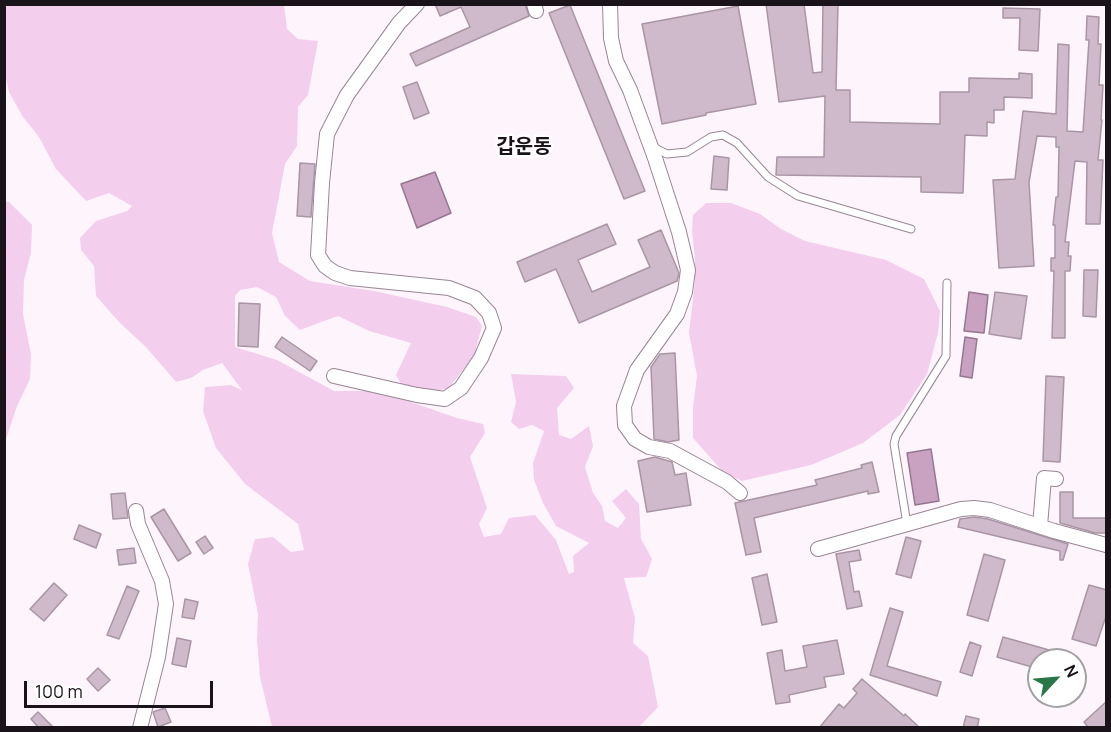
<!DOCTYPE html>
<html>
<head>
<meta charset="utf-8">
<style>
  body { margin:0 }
  #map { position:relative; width:1111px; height:732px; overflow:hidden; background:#fef5fc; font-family:Manrope,sans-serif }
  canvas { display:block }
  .frame { position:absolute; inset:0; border:6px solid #1a1319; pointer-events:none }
  .north { position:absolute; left:1027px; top:648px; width:60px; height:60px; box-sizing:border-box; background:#fff; border:2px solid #a3a1a3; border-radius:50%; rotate:64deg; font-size:16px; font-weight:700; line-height:24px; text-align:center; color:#1a1319 }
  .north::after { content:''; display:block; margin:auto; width:21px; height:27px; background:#297747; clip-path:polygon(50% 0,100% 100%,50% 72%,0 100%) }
  .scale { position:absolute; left:24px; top:681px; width:189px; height:27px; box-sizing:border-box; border:3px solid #1a1319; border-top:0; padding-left:8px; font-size:18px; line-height:21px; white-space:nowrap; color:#1a1319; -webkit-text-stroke:4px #fff; paint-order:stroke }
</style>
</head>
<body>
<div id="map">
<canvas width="1111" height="732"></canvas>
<div class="frame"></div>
<div class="north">N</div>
<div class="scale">100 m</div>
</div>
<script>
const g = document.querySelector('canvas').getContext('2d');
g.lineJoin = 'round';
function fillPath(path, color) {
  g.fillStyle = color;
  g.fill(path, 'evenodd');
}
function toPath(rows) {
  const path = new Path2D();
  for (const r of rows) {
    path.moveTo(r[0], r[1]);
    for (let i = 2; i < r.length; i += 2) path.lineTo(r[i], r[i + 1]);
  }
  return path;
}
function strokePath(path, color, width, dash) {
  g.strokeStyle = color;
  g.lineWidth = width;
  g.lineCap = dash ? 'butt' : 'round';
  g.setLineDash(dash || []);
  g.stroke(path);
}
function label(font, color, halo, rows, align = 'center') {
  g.font = font + ' Manrope,"Noto Sans KR",sans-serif';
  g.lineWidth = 4.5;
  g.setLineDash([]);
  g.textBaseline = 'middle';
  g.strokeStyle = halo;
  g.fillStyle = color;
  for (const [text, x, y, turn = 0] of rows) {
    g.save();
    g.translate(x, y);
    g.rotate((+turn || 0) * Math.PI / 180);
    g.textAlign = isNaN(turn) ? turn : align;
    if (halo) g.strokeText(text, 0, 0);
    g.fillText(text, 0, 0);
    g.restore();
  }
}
fillPath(toPath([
  [4,5,284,5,287,29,298,39,318,41,308,95,298,107,297,146,285,164,272,233,279,262,310,281,374,291,447,307,476,317,482,326,474,356,448,389,427,391,403,387,396,375,411,343,369,331,338,316,300,330,285,316,276,297,257,287,240,290,235,296,235,347,277,360,334,391,368,391,405,400,457,418,483,424,485,433,470,457,487,508,479,524,484,537,501,534,509,518,535,515,556,540,569,574,574,572,573,556,589,543,556,526,543,503,534,480,533,463,544,431,532,425,519,429,511,422,516,402,511,374,566,376,574,388,557,408,559,435,571,439,589,426,593,446,585,467,593,493,602,506,605,521,618,528,626,518,612,501,626,489,639,504,641,539,652,559,646,577,624,578,635,618,633,643,648,656,658,707,639,727,272,727,260,677,257,640,258,614,248,564,255,539,273,537,291,552,304,550,298,524,245,484,216,448,203,411,205,387,231,385,242,390,222,363,203,370,191,378,176,382,146,347,120,323,96,296,94,266,81,250,80,238,96,221,127,211,132,206,109,193,86,201,56,169,39,137,23,117,9,92,5,74],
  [5,201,9,202,32,225,31,253,24,280,23,314,31,354,30,379,17,406,5,442],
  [706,203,731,203,760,214,781,229,805,241,886,260,924,279,940,311,938,333,927,374,900,415,863,443,811,465,742,481,723,472,693,438,693,407,697,376,689,333,695,281,695,258,692,232,693,215]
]), '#f4ceed');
const water = toPath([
  [435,172,451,213,417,228,401,184,435,172],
  [969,292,988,295,984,333,964,331,969,292],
  [965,337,977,339,972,378,960,376,965,337],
  [931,449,939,501,915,505,907,453,931,449]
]);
fillPath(water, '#c9a2c1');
strokePath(water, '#94778f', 1.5);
const building = toPath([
  [435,4,525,4,529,16,416,66,410,54,470,27,461,7,440,16,435,4],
  [766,4,804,4,813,73,822,72,823,4,838,4,836,90,850,90,850,122,940,124,940,92,969,92,969,78,1019,79,1019,73,1032,74,1032,98,1004,97,1004,110,994,110,994,123,987,122,987,136,965,135,963,193,921,192,921,177,776,175,777,157,824,157,825,96,779,102,766,4],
  [570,5,645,191,624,199,549,13,570,5],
  [738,6,756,104,706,113,706,115,662,124,642,24,738,6],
  [1003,8,1040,9,1038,51,1019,50,1020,18,1003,18,1003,8],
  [1087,16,1099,17,1098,44,1101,44,1099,85,1103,85,1101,120,1102,120,1098,160,1103,160,1100,224,1086,224,1087,162,1075,161,1065,242,1069,242,1068,256,1071,256,1070,271,1065,271,1065,338,1052,338,1054,271,1051,271,1051,258,1055,258,1055,225,1053,225,1056,197,1058,197,1059,147,1056,147,1056,137,1037,136,1029,182,1034,266,999,268,993,180,1015,179,1023,111,1056,114,1058,44,1069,45,1067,131,1083,132,1089,40,1086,40,1087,16],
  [417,82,429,113,414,119,403,87,417,82],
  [714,156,729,158,727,190,711,189,714,156],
  [300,163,315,164,311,217,297,216,300,163],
  [607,224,616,244,578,260,592,292,650,267,638,240,661,230,679,273,677,281,579,323,556,269,525,282,517,262,607,224],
  [1084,270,1098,270,1096,317,1083,316,1084,270],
  [995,292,1027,296,1021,339,989,334,995,292],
  [239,303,260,304,258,347,238,346,239,303],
  [282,337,317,361,310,371,275,347,282,337],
  [675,353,679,440,668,442,654,439,651,367,660,354,675,353],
  [1046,376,1064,377,1060,462,1043,461,1046,376],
  [655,457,672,462,675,475,686,473,691,505,647,512,638,461,655,457],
  [872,462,879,492,868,494,868,491,754,518,761,552,746,555,735,503,817,485,815,480,862,468,861,465,872,462],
  [1060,492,1073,492,1073,518,1107,518,1107,533,1095,533,1060,523,1060,492],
  [125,493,128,518,113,519,111,494,125,493],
  [164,509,191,553,178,561,151,517,164,509],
  [974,517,988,519,1068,544,1063,560,1060,560,1060,551,958,527,960,519,974,517],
  [79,525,101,534,96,548,74,539,79,525],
  [205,536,213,548,204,554,196,542,205,536],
  [906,537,921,541,911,578,896,574,906,537],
  [134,548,136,563,119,565,117,550,134,548],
  [859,550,861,560,849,562,854,592,859,591,862,606,847,609,836,554,859,550],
  [984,554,1005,560,988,621,967,615,984,554],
  [767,574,777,622,762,625,752,578,767,574],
  [54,583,67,595,44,621,30,609,54,583],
  [1089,585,1107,590,1107,613,1096,646,1072,639,1089,585],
  [127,586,139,591,119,639,107,635,127,586],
  [185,599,198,602,194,619,182,617,185,599],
  [890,608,903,612,887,666,941,682,937,696,870,675,890,608],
  [1003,637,1074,657,1073,660,1039,660,1039,669,997,657,1003,637],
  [177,638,191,641,186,667,172,664,177,638],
  [837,640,844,674,824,677,826,687,789,695,790,702,776,704,767,653,782,650,785,671,807,667,803,646,837,640],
  [970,642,981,646,972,676,960,672,970,642],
  [98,668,110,680,98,691,87,679,98,668],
  [862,679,904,716,905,714,920,728,819,728,839,704,844,708,857,693,853,689,862,679],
  [1107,701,1107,728,1089,728,1084,722,1107,701],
  [165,708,171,722,158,727,153,712,165,708],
  [38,712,54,728,39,728,31,719,38,712],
  [966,716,979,719,977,728,963,728,966,716]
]);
fillPath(building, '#cebaca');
strokePath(building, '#a995a5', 1.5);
const service = toPath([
  [653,147,667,154,687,152,711,137,723,135,737,143,768,177,798,196,911,229],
  [907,524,894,444,896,436,946,356,947,283]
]);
const minor = toPath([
  [534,4,536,11],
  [610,4,611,38,616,61,630,90,655,158,679,232,688,270,685,292,677,314,637,370,624,406,625,425,635,439,649,447,670,451,727,482,740,493],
  [334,376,417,395,445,399,461,388,481,358,494,328,489,313,475,298,449,288,350,278,335,273,325,266,318,255,322,183,327,134,347,95,399,23,417,4],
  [136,511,138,524,162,581,166,604,158,657,140,728],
  [1040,526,1044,478,1056,479],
  [818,549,961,509,974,508,990,510,1054,531,1106,545]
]);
strokePath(service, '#988594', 9);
strokePath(minor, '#988594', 16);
strokePath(service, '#fff', 7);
strokePath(minor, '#fff', 14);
label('bold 20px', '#1a1319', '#fff', [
  ["갑운동",524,147]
]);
</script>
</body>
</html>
